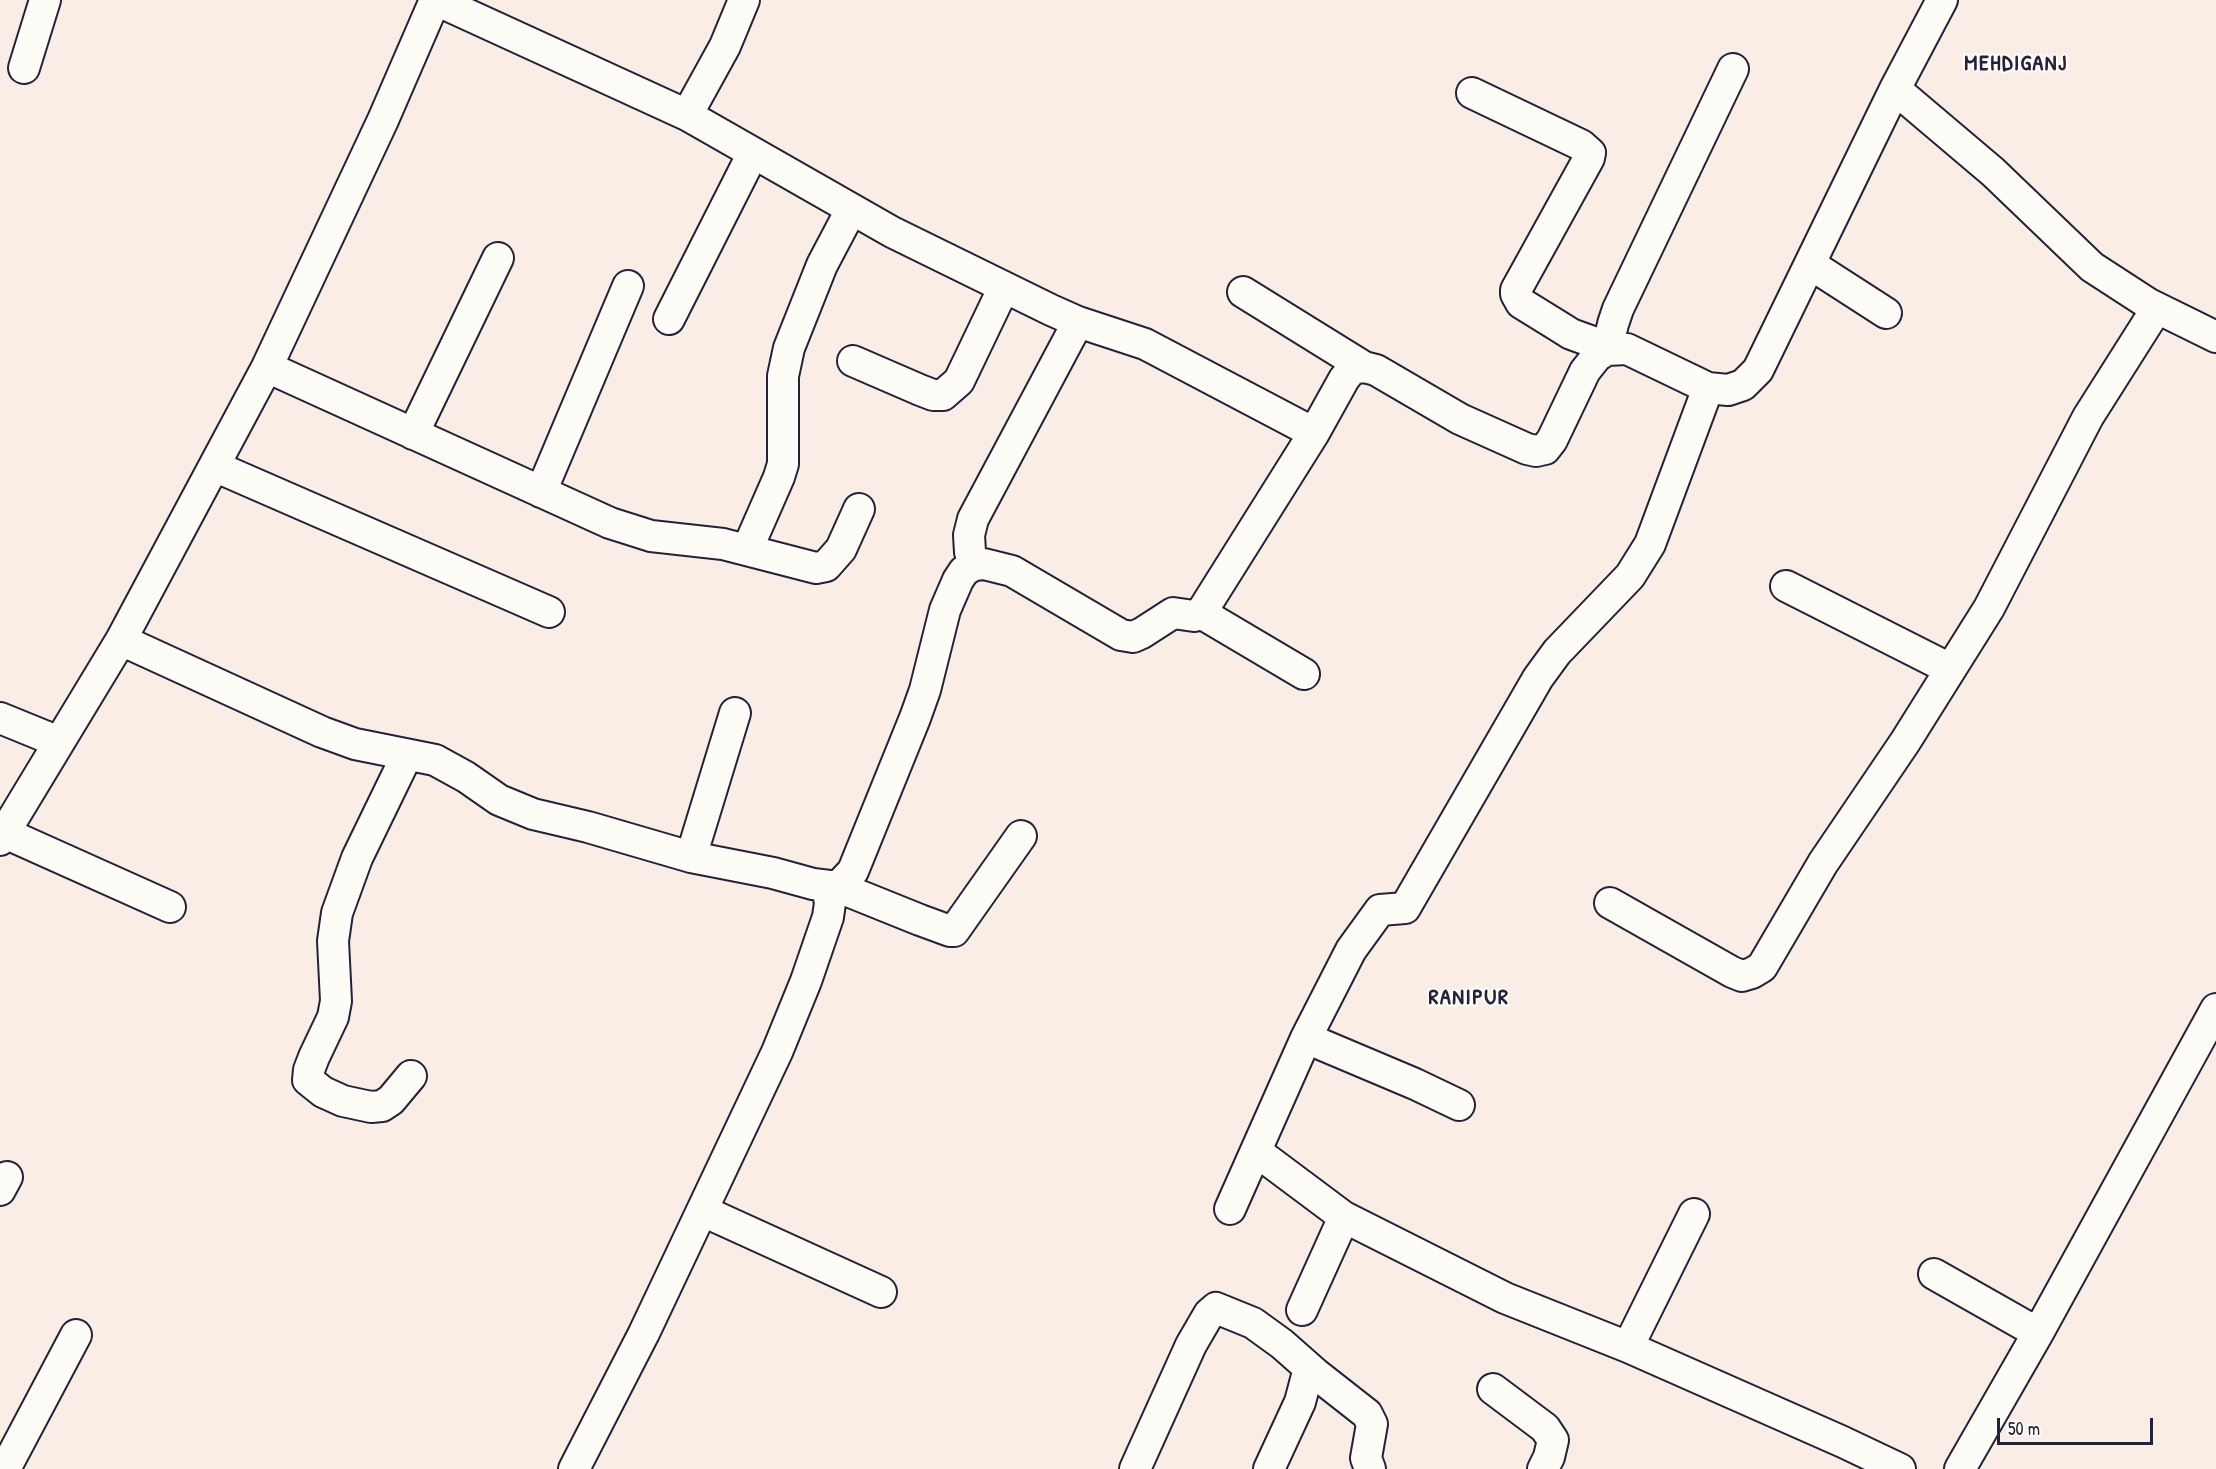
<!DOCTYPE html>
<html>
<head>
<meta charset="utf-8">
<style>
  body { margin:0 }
  #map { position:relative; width:2216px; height:1469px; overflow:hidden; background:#f9ede6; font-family:"Patrick Hand",sans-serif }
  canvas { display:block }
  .scale { position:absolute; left:1997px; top:1418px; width:156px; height:27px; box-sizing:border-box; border:3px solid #22223b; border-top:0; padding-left:8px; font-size:18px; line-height:21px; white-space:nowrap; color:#22223b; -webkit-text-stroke:4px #fdfcf7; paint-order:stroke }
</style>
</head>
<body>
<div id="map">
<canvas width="2216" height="1469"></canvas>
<div class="scale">50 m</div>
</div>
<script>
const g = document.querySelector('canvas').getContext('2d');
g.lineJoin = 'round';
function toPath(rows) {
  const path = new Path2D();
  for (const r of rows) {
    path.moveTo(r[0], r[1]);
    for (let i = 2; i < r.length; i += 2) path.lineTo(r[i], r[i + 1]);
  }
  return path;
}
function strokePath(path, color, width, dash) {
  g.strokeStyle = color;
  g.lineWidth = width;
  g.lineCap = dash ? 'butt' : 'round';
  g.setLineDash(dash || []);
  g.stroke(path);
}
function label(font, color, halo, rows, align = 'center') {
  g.font = font + ' "Patrick Hand",sans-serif';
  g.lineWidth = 4.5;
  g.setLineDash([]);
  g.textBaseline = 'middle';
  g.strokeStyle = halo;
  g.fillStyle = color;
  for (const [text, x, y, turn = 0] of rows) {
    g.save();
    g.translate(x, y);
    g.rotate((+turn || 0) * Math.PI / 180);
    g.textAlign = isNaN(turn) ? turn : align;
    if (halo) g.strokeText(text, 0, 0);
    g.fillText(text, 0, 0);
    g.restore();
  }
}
const minor = toPath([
  [436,0,687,115,892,232,1051,310,1078,322,1145,344,1314,433],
  [24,68,45,0],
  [1895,89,1993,172,2092,267,2149,304,2216,337],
  [1472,93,1581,145,1590,153,1589,158,1516,290,1516,294,1521,303,1555,324,1571,334,1607,347],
  [687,115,725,46,744,0],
  [1810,264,1886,313],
  [1243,292,1364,367],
  [669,319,753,153],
  [1607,350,1613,324,1618,309,1733,69],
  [853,361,920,390,933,395,943,395,959,381,1004,287],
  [267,367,610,523,651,536,723,544,816,568,826,566,841,549,859,509],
  [413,434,498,258],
  [214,466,549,612],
  [541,492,628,286],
  [747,550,779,477,783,464,783,376,789,348,822,265,851,210],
  [974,565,970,552,969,535,973,519,1078,322],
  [1786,586,1950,669],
  [1201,613,1304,674],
  [121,640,322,732,355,744,435,760,466,777,499,800,533,814,588,827,691,857,773,873,813,884,838,887,853,871,915,718,925,690,945,610,958,580,964,571,974,565,984,564,1012,571,1121,635,1133,637,1142,633,1173,613,1194,616,1201,613,1314,433,1344,379,1352,369,1364,367,1376,370,1460,419,1527,449,1536,451,1545,449,1552,440,1585,371,1597,356,1607,350,1627,349,1708,388,1728,390,1743,385,1758,370,1895,89,1942,0],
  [0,718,59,742],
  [407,755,357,858,337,913,333,941,336,1001,333,1017,314,1057,309,1070,308,1080,323,1092,343,1101,371,1107,382,1106,391,1100,411,1076],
  [5,833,170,907],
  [0,840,121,640,267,367,383,120,435,0],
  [691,857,735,713],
  [838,887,920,920,950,931,954,931,1021,836],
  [1610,903,1732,972,1742,976,1752,973,1762,967,1823,863,1905,742,1989,608,2088,417,2157,308],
  [1306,1038,1415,1084,1459,1105],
  [1257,1152,1344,1217,1505,1298,1628,1347,1843,1442,1900,1469],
  [0,1190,7,1177],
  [1230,1209,1306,1038,1351,950,1380,910,1405,908,1538,678,1557,652,1630,576,1650,544,1708,388],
  [703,1211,881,1292],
  [1934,1274,2038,1333],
  [1302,1310,1344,1217],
  [1628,1347,1694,1214],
  [1493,1389,1545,1428,1553,1440,1549,1457,1543,1469],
  [5,1469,76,1335],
  [574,1469,644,1333,777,1052,806,981,828,917,830,903,827,886],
  [1135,1469,1191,1345,1209,1314,1216,1308,1253,1323,1282,1344,1316,1374,1367,1414,1372,1424,1366,1458,1370,1469],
  [1269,1469,1300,1402,1309,1368],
  [1960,1469,2038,1333,2216,1009]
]);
strokePath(minor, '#22223b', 34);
strokePath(minor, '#fdfcf7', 30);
g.letterSpacing = '1.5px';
label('bold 22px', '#22223b', '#fdfcf7', [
  ["MEHDIGANJ",2016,64],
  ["RANIPUR",1469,998]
]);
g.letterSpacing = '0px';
</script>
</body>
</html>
